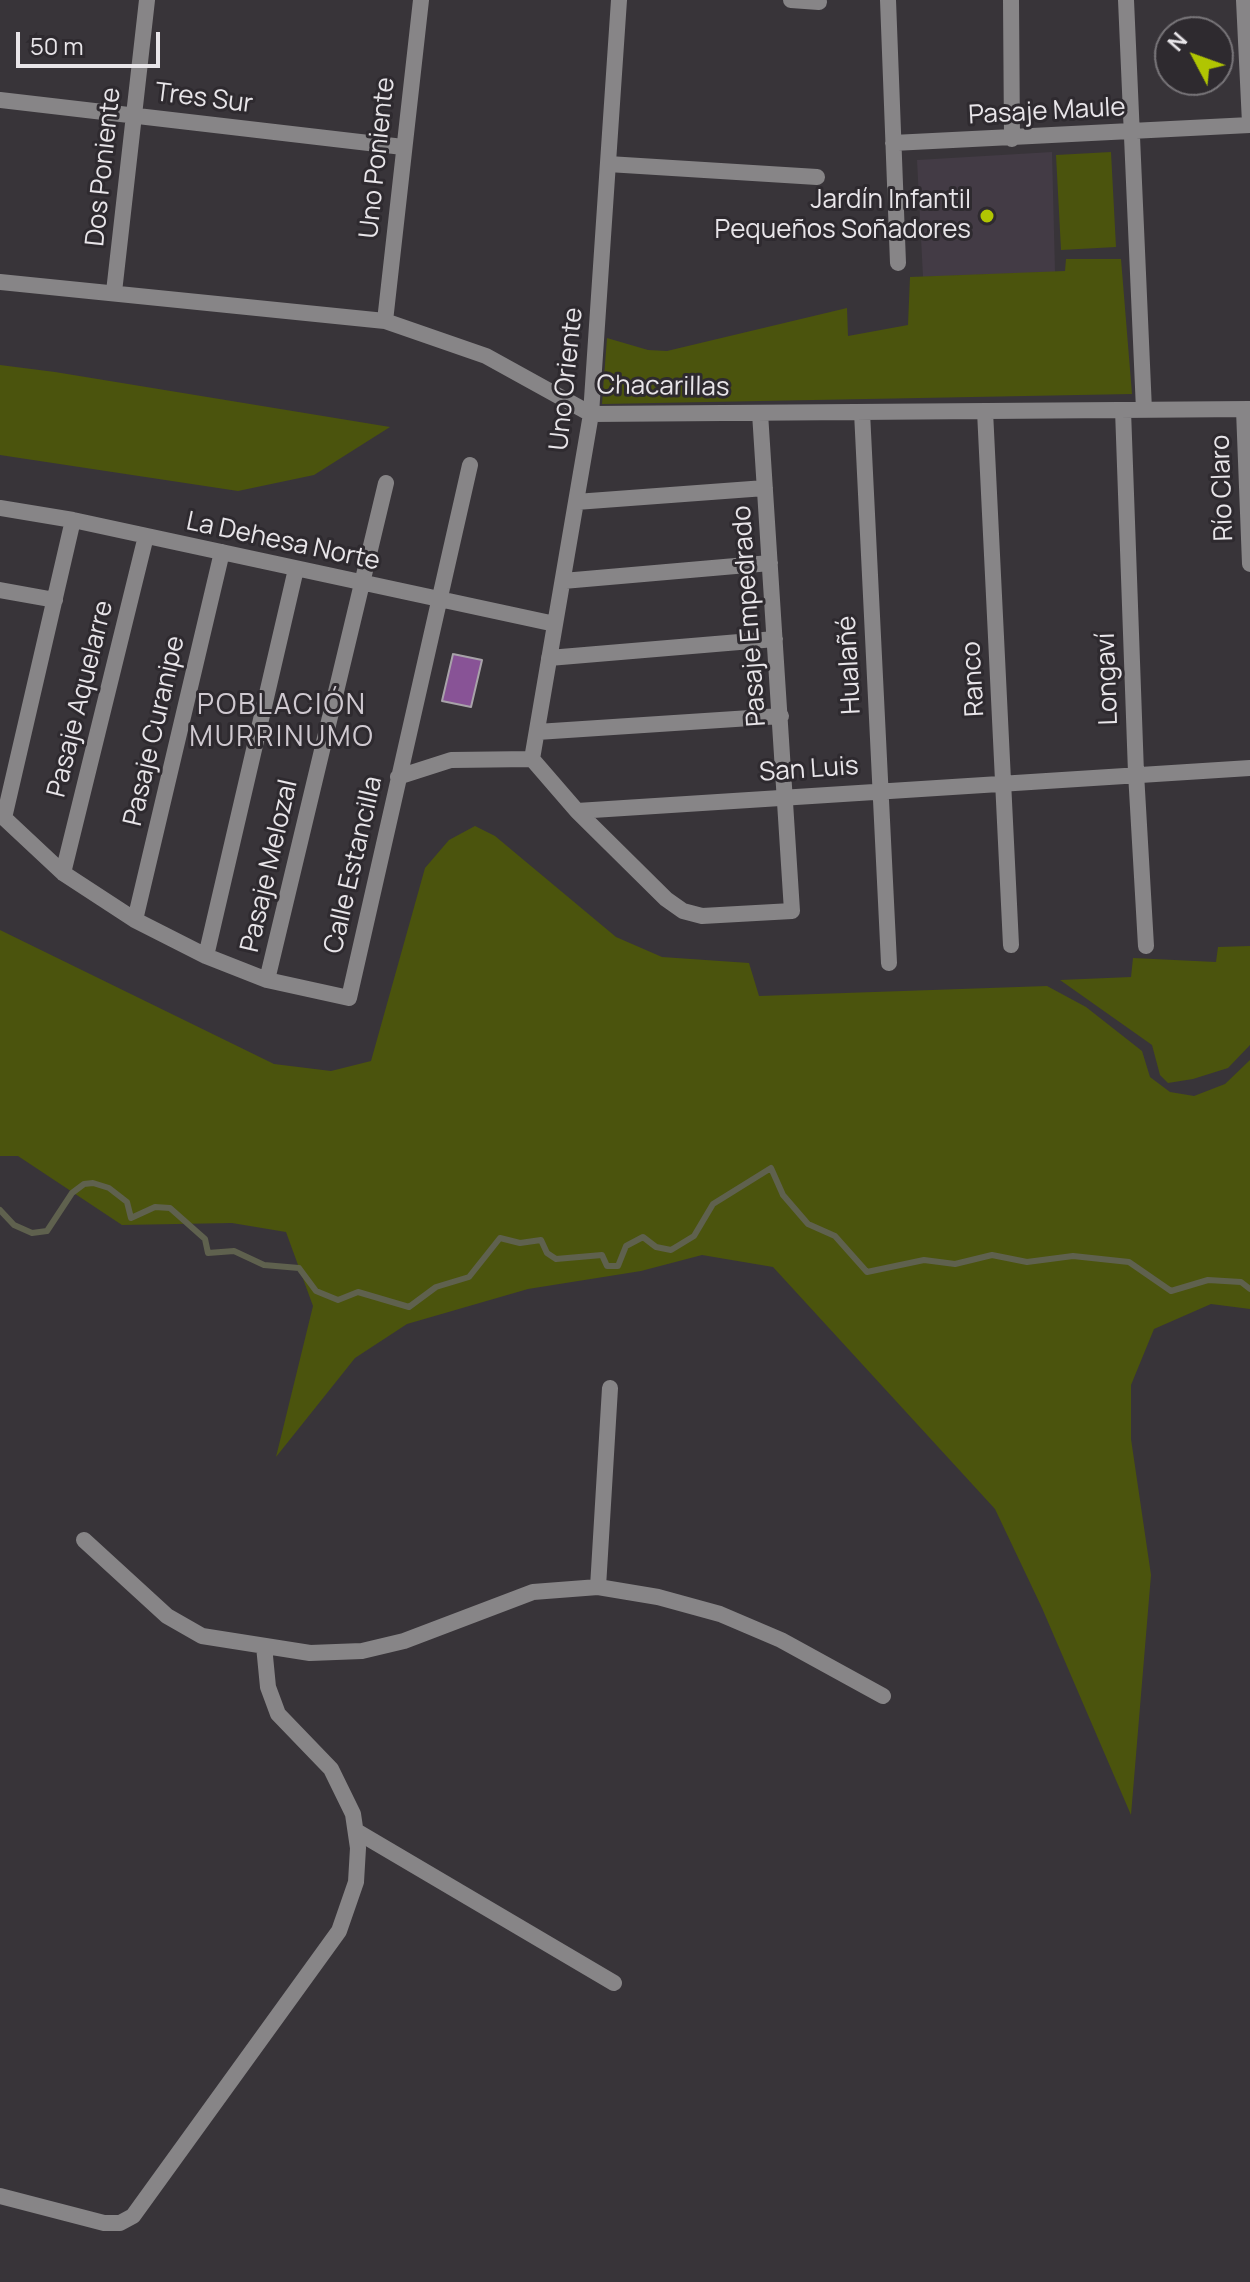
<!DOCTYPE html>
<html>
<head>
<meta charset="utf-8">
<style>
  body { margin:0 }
  #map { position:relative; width:1250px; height:2282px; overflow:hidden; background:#383439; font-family:Manrope,sans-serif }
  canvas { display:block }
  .north { position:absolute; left:1154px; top:16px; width:80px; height:80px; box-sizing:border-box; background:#2e2a2f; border:2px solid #787579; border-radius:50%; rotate:311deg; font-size:22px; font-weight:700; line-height:32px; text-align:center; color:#e8e5e9 }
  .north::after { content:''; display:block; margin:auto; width:28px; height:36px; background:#b0c502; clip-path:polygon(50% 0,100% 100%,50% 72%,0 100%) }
  .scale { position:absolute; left:16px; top:32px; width:144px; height:36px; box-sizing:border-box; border:4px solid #e8e5e9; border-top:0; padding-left:10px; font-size:24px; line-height:28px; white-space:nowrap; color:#e8e5e9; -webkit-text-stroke:6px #2e2a2f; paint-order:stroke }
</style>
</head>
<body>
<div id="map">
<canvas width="1250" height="2282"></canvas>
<div class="north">N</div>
<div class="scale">50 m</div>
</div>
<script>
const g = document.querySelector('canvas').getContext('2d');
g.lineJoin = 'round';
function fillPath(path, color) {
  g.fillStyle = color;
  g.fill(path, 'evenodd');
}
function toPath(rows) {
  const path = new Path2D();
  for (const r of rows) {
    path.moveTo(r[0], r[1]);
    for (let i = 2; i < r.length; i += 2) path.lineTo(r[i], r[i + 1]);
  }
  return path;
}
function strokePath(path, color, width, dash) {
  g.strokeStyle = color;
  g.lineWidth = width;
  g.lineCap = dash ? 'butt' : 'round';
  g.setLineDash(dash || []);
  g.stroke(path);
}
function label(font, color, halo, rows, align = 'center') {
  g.font = font + ' Manrope,sans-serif';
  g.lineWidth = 6;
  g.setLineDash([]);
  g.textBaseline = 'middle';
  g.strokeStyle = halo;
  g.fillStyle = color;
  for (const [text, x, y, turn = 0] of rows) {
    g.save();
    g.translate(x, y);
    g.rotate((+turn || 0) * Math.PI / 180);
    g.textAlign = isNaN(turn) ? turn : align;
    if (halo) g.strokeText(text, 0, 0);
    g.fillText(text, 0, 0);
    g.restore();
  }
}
fillPath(toPath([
  [1052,152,1055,272,923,277,917,160]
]), '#433b45');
fillPath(toPath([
  [1111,152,1116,247,1061,250,1056,155],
  [1066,259,1121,259,1132,394,602,404,607,338,648,350,667,351,847,308,848,336,908,325,910,277,1065,271],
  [0,365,55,372,390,427,314,475,238,491,0,455],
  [475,826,495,836,616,937,662,957,749,963,759,996,1047,986,1086,1007,1142,1051,1150,1077,1170,1092,1194,1096,1225,1084,1250,1060,1250,1309,1211,1304,1154,1329,1131,1385,1131,1439,1151,1575,1131,1815,1042,1608,995,1509,773,1267,702,1255,641,1271,528,1289,407,1324,355,1358,276,1457,313,1306,286,1232,232,1223,122,1225,18,1156,0,1156,0,930,274,1064,331,1071,371,1061,425,868,449,840],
  [1250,946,1250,1045,1228,1068,1193,1079,1168,1083,1160,1075,1152,1045,1060,980,1131,977,1133,958,1216,962,1218,947]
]), '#4b540d');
strokePath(toPath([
  [0,1210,14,1225,32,1233,47,1231,72,1193,84,1184,93,1183,109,1188,127,1202,131,1218,155,1207,170,1208,205,1239,208,1253,234,1251,264,1265,299,1268,316,1291,338,1300,358,1292,409,1307,436,1287,469,1277,500,1238,520,1243,541,1240,547,1253,556,1259,602,1255,607,1266,618,1266,626,1246,643,1237,656,1247,671,1250,694,1236,713,1204,771,1168,783,1195,808,1224,835,1236,867,1272,924,1260,955,1264,992,1255,1027,1262,1073,1256,1129,1262,1171,1291,1208,1280,1241,1282,1250,1289]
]), '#5f614e', 6);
const building = toPath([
  [453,654,482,660,471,707,442,701,453,654]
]);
fillPath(building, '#885396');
strokePath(building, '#a8a3a9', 2);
strokePath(toPath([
  [791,0,819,2],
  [888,0,898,263],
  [1011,0,1012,139],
  [1126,0,1144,410],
  [1244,0,1250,123],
  [0,100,403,147],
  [893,143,1250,125],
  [608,164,817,177],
  [0,282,385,321,486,356,591,414,1250,409],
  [114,292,147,0],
  [385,321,421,0],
  [1123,410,1136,773,1146,946],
  [1244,410,1250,564],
  [985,411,1011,945],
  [862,412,889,963],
  [576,502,765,488],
  [0,508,73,520,555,624],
  [563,581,770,563],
  [0,590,55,600],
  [549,658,775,639],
  [537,732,781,716],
  [532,759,591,414,619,0],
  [398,777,451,760,532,759,577,811,1250,768],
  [577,811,666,899,683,911,702,916,792,911,760,413],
  [0,814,63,873,135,920,206,956,267,980,349,998,470,465],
  [4,818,73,520],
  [63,873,146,536],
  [135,920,222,552],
  [206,956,296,569],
  [267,980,386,483],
  [84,1540,167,1616,202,1636,310,1653,362,1651,404,1641,533,1592,598,1587,658,1597,720,1614,781,1640,883,1696],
  [598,1587,610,1388],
  [356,1831,614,1983],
  [0,2196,104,2223,120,2223,133,2216,339,1931,356,1882,358,1848,353,1814,331,1769,278,1714,268,1687,264,1646]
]), '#878587', 16);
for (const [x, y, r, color] of [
  [987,216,8,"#b0c502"]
]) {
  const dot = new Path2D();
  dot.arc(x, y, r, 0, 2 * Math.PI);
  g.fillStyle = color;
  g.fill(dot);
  strokePath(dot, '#2e2a2f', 3);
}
label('26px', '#e8e5e9', '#2e2a2f', [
  ["Tres Sur",204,99,7],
  ["Pasaje Maule",1047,112,-3],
  ["Uno Poniente",378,158,-84],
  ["Dos Poniente",104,167,-84],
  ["Uno Oriente",567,379,-84],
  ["Chacarillas",663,387,1],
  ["Río Claro",1223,488,-92],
  ["La Dehesa Norte",283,542,12],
  ["Pasaje Empedrado",750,616,-94],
  ["Hualañé",850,665,-93],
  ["Ranco",974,679,-93],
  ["Longaví",1108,679,-92],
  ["Pasaje Aquelarre",81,699,-76],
  ["Pasaje Curanipe",155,731,-77],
  ["San Luis",809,770,-4],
  ["Calle Estancilla",354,865,-77],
  ["Pasaje Melozal",270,866,-77]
]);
label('26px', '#e8e5e9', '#2e2a2f', [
  ["Jardín Infantil",971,201],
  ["Pequeños Soñadores",971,231]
], 'right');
g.letterSpacing = '2px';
label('28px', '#cfc9d0', '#2e2a2f', [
  ["POBLACIÓN",282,706],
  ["MURRINUMO",282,738]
]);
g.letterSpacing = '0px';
</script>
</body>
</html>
